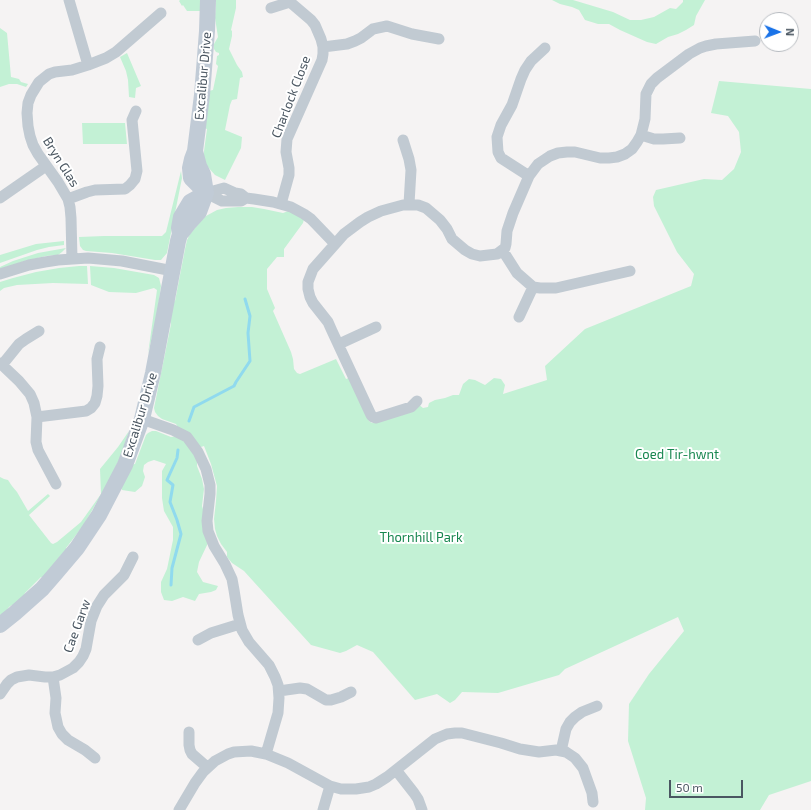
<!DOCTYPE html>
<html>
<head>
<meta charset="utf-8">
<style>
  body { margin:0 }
  #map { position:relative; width:811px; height:810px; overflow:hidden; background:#f5f3f3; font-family:"Exo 2",sans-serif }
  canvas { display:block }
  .north { position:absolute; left:759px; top:12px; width:40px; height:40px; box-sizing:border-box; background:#fff; border:1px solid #b7bbc0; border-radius:50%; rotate:91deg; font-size:11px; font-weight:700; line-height:16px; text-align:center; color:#4a5661 }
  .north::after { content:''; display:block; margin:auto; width:14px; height:18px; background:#1a73e8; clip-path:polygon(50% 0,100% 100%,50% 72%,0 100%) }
  .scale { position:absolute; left:669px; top:780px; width:74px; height:18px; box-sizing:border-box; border:2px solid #4a5661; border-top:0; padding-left:5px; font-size:12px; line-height:14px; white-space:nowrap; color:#4a5661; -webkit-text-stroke:3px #fff; paint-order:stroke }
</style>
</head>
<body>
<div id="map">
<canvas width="811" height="810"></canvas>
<div class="north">N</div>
<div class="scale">50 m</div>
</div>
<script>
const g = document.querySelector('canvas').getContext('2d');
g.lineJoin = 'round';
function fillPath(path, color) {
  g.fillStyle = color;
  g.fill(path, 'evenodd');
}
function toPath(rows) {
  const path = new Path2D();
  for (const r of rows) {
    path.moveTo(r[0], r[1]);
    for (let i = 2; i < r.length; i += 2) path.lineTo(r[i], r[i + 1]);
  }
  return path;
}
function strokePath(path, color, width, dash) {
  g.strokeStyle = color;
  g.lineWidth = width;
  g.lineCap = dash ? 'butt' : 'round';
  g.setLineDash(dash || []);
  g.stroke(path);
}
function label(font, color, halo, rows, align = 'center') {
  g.font = font + ' "Exo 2",sans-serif';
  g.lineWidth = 4;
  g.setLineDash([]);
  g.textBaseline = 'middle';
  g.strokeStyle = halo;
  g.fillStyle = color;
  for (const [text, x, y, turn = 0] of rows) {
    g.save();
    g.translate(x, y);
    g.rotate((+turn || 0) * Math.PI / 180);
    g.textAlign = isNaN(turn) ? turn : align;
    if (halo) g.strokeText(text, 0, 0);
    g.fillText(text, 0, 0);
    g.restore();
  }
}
fillPath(toPath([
  [180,0,200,0,200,11,187,11,183,5,182,6,179,1],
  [216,0,236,0,236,8,231,30,232,31,232,36,229,49,237,65,242,72,243,77,240,78,237,99,232,100,230,105,225,130,242,137,241,148,225,180,215,175,207,166,204,158,204,151,207,129,204,128,208,91,213,90,218,66,216,64,217,56,219,55,219,53,216,52,214,49,214,44,218,37,215,18],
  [552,0,573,0,613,12,630,20,641,20,654,17,670,8,676,9,683,2,683,0,705,0,696,16,694,25,686,30,678,34,668,37,656,44,647,42,620,30,609,24,598,24,585,20,579,10,572,7,560,4],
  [0,28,7,33,11,77,19,79,21,82,28,84,26,87,17,84,9,84,0,87],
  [127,53,141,86,136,88,135,98,129,97,128,80,126,71,120,57],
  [719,81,811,89,811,781,769,795,760,810,645,810,646,798,628,741,629,704,649,674,684,631,678,617,565,669,559,675,498,693,462,692,455,700,450,703,437,694,415,700,373,652,357,645,346,651,340,653,311,645,244,571,232,563,227,557,227,552,221,544,217,536,215,529,214,519,216,501,217,486,211,464,204,446,201,447,187,445,197,459,197,466,202,479,204,489,202,506,203,509,208,543,199,562,197,572,203,582,218,586,216,590,211,592,199,594,195,601,183,597,172,601,164,600,161,592,161,582,167,569,173,540,173,527,164,511,162,498,162,471,166,464,154,460,148,462,144,465,143,471,145,477,142,486,135,492,122,490,120,484,130,465,135,464,146,435,148,433,152,431,156,431,171,437,178,436,179,429,176,424,162,419,158,416,155,412,154,408,171,324,170,320,173,302,175,301,185,249,187,240,190,234,201,221,206,216,217,210,226,208,238,207,252,207,264,209,283,213,291,210,304,219,303,223,284,249,284,257,277,257,267,269,267,289,275,308,273,311,291,352,293,359,294,369,297,373,300,374,336,359,346,379,351,377,367,414,369,421,372,423,380,416,418,404,423,408,428,407,429,403,435,400,445,398,453,395,459,395,463,384,469,379,475,380,485,385,494,378,501,379,505,385,503,394,547,380,545,366,585,329,691,286,694,274,677,252,654,206,653,197,656,190,704,179,722,180,734,169,741,152,739,132,728,116,711,113],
  [82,123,125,123,127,144,83,144],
  [181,171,182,178,167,253,161,260,155,260,112,253,86,251,83,250,80,246,79,237,104,236,162,236,166,232],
  [64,241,64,245,49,247,37,250,0,263,0,255,36,244],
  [66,248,62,252,58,255,46,256,25,261,0,269,0,267,13,261,38,253],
  [79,266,87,266,88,284,53,283,17,285,4,288,0,291,0,282,13,278,36,272,59,268],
  [90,266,114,268,154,275,159,278,161,286,157,315,148,354,157,290,154,288,136,293,109,292,91,285],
  [129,431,121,456,105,488,83,526,66,548,66,550,60,556,58,561,45,578,41,577,25,593,23,598,14,605,12,605,9,607,5,613,0,615,0,477,4,479,8,480,12,486,17,492,28,511,48,494,50,496,29,515,51,543,53,544,57,542,81,522,101,494,100,469,118,447]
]), '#c3f1d5');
strokePath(toPath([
  [189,421,194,407,234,386,236,382,250,361,248,333,250,316,245,299],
  [171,585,172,568,181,534,177,520,170,502,173,485,167,480,177,458,178,450]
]), '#90daee', 3);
strokePath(toPath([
  [69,0,88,65],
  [271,8,290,2],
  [323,47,347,44,355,41,361,38,373,29,387,26,412,34,439,39],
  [641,135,654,139,663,139,680,138],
  [403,140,409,159,411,170,409,204],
  [529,176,501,158,498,152,497,137,501,125,512,105,521,79,525,70,531,61,545,48],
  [206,193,222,201,241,201,246,198,254,199,273,202,291,207,304,214,311,219,335,244],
  [206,193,224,188,235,193,241,194,246,198],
  [0,198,46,166],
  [68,199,87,192,95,190,125,189,130,185,135,179,137,171,132,120,136,111],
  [281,204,289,175,289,168,286,152,287,139,322,60,323,54,323,47,321,39,315,25,311,20,290,2,290,0],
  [503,251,517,273,533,287,540,288,556,288,630,271],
  [72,259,71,218,70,207,68,199,58,182,38,154,33,145,30,136,28,126,27,113,28,103,31,95,39,82,49,74,55,72,72,70,88,65,106,58,116,52,161,13],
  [0,274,29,265,45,262,58,260,88,258,122,261,173,271],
  [519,317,533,287],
  [339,344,376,327],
  [0,363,19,381,30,394,34,403,37,417,36,442,38,450,56,484],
  [2,365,19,344,26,339,39,331],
  [417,401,411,407,376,418,373,417,371,415,332,331,328,322,313,303,310,297,308,289,308,282,313,269,344,234,360,222,368,217,381,211,403,205,418,205,426,208,440,220,447,229,452,239,465,250,472,254,480,256,497,254,505,248,506,244,507,231,513,213,529,176,538,164,550,156,558,153,567,152,575,152,600,158,609,158,617,157,625,154,632,149,637,142,641,135,645,119,646,94,651,84,657,78,689,54,700,48,706,46,716,44,755,41],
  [37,417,86,411,91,408,95,403,97,396,98,386,97,359,100,347],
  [142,419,173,430,187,437,198,452,206,469,210,485,210,494,207,521,208,531,214,546,225,564,232,579,234,590,238,615,242,630,249,642,269,665,275,677,278,685,279,698,278,713,266,754],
  [198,640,211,633,240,624],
  [53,677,56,698,55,713,58,727,62,734,68,740,85,750,95,758],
  [279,691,300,688,307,689,326,700,331,700,341,697,351,692],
  [0,694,7,684,11,680,17,677,29,675,45,677,53,677,60,675,73,668,79,662,83,656,86,649,91,621,97,606,104,595,124,575,133,557],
  [189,732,189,745,190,750,192,754,207,767],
  [561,751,566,729,570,722,575,717,582,712,597,706],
  [396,770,414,793,418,799,422,810],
  [179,810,195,783,203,772,215,761,228,754,234,752,251,751,266,754,288,763,330,786,341,789,356,789,369,787,376,784,387,777,435,739,447,734,455,733,462,733,501,743,520,749,539,752,556,750,566,752,575,758,583,768,592,793,593,802],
  [323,810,330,786]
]), '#c1cad2', 11);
strokePath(toPath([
  [206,193,191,178,190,168,192,159,195,151,202,95,207,31,208,0],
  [182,232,189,223,199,212,206,193,203,174,199,166,195,151],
  [0,625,15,613,42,589,55,574,77,548,99,515,125,465,142,419,153,373,178,241,180,234,179,228,181,217,190,202,206,193]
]), '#c1cbd6', 16);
label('13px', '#4a5661', '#fff', [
  ["Excalibur Drive",203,76,-85],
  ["Charlock Close",291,97,-69],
  ["Bryn Glas",61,162,58],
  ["Excalibur Drive",140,415,-73],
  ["Cae Garw",77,626,-70]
]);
label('13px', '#17864f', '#fff', [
  ["Coed Tir-hwnt",677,455],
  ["Thornhill Park",421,538]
]);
</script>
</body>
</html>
